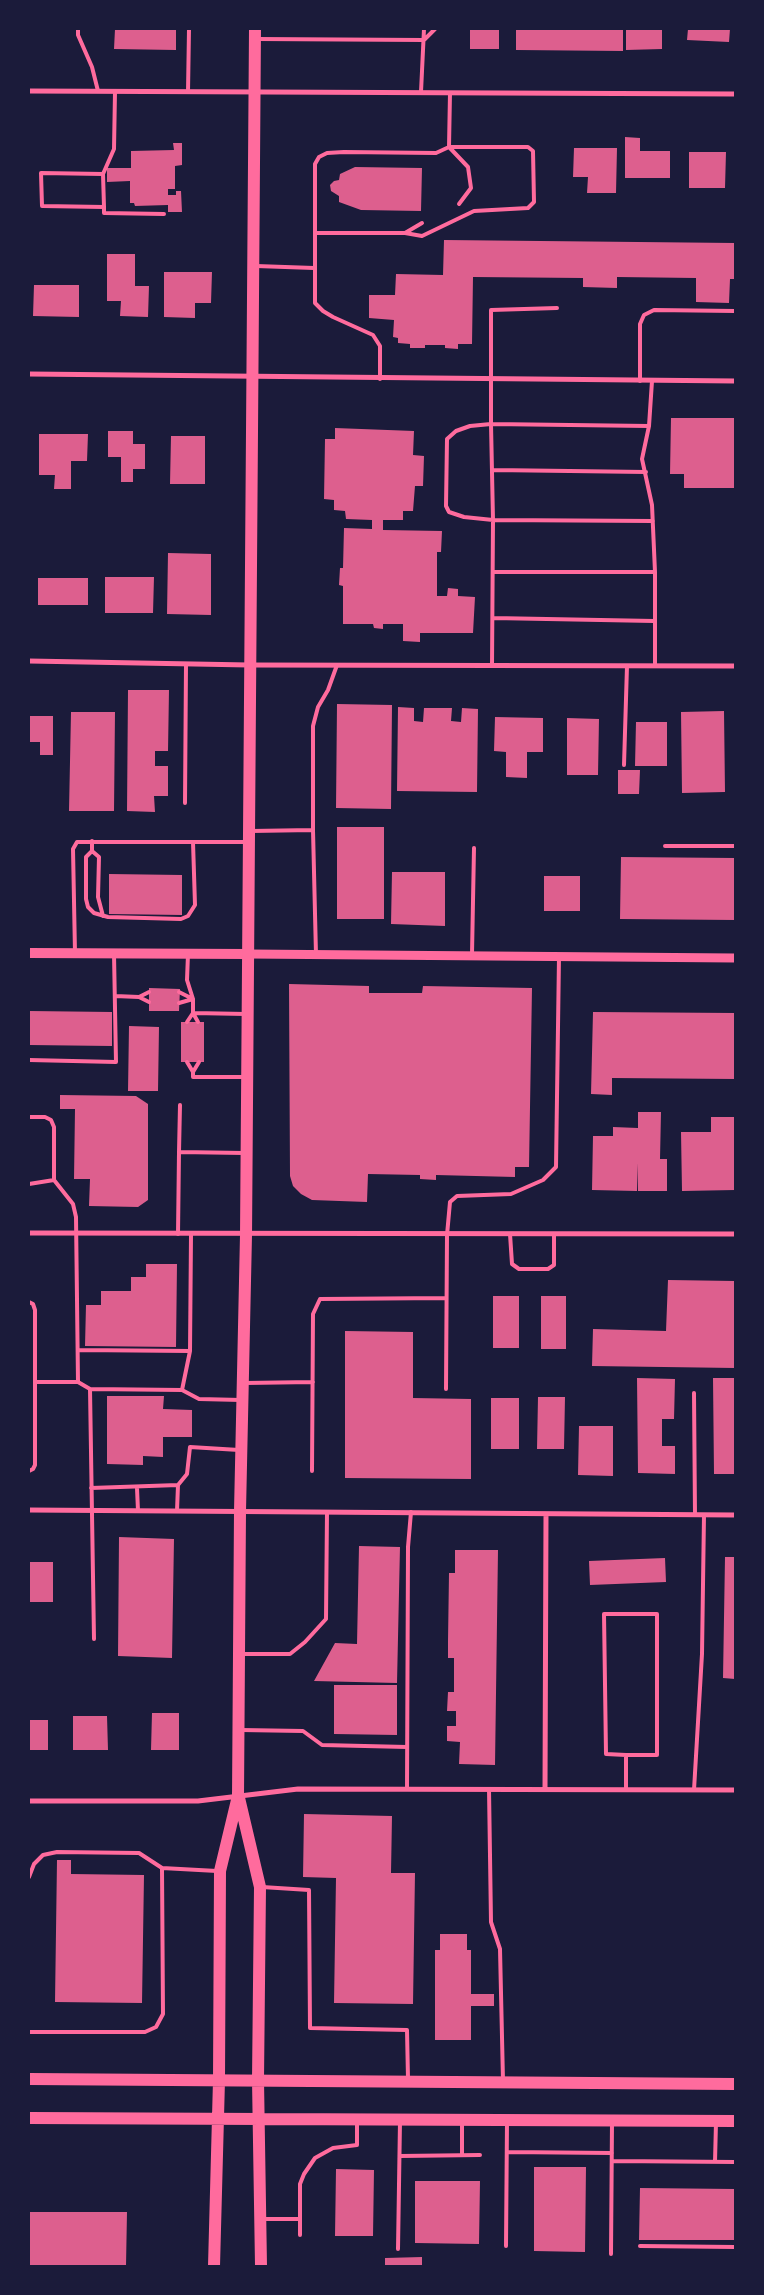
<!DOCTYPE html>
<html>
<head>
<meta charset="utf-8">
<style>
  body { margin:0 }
  #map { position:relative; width:764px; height:2295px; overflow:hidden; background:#1b1b3a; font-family:"PT Serif",serif }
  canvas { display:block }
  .frame { position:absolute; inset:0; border:30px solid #1b1b3a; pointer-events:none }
</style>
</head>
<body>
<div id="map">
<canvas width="764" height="2295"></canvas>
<div class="frame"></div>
</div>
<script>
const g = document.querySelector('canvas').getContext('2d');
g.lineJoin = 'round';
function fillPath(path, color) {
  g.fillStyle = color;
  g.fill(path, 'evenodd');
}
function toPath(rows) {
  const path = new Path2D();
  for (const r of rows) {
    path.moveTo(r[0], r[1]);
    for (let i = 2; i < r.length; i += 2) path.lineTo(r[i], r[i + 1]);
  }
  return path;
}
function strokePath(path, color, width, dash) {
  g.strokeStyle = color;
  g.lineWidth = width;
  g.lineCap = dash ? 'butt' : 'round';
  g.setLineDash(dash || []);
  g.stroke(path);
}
fillPath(toPath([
  [115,29,176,29,176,50,114,49],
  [470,29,499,29,499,49,470,49],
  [516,29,623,29,623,51,516,50],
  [626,29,662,29,662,49,626,50],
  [688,29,730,29,729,42,687,40],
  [625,137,640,138,640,151,670,151,670,178,625,178],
  [173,143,182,143,182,165,175,166,175,189,168,189,168,195,176,195,176,191,181,191,182,212,168,212,168,205,135,206,134,203,130,203,130,181,107,182,107,168,131,168,131,151,174,150],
  [574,148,617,148,616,193,587,193,588,177,573,177],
  [689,152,726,152,725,188,689,188],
  [355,167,422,168,421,211,361,210,339,202,339,196,331,191,330,185,334,181,339,180,340,174],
  [444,240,735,243,735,279,730,279,729,303,696,302,696,278,617,277,617,288,583,287,583,278,473,277,472,344,458,344,458,349,445,348,445,345,425,345,425,348,410,348,410,344,398,343,398,338,393,337,394,320,369,318,369,295,395,295,396,274,443,275],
  [107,254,135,254,135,286,149,286,148,317,120,316,121,301,107,301],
  [164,272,212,272,211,303,195,303,195,318,164,317],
  [34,285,79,285,79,317,33,316],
  [671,418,735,418,735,488,684,488,684,474,670,474],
  [335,428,414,431,413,455,424,456,423,486,415,486,413,511,403,511,403,520,383,520,383,530,442,531,441,552,437,552,437,596,447,596,448,588,458,589,458,596,475,597,473,633,420,633,420,642,403,641,403,624,383,624,383,629,374,628,373,624,343,624,343,586,339,585,340,568,343,568,344,528,372,529,372,520,346,519,345,511,334,510,334,500,324,499,325,439,335,439],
  [108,431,133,431,133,444,145,444,145,469,133,469,133,482,121,482,121,457,108,457],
  [39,434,88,434,87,461,71,461,71,489,54,489,55,475,39,475],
  [171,436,205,436,205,484,170,484],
  [168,553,211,554,211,615,167,614],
  [105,577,154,577,153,613,105,613],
  [38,578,88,578,88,605,38,605],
  [128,690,169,690,168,751,155,751,155,766,168,766,168,796,154,796,155,812,127,811],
  [337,704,392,705,391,809,336,808],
  [398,707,414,708,414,721,423,722,424,708,452,708,451,721,461,722,462,708,478,709,477,792,397,791],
  [724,711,725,792,682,793,681,712],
  [71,712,115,712,114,811,69,811],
  [29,716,53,716,53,755,40,755,40,742,29,742],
  [495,717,543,718,543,752,527,752,527,778,506,777,506,752,494,751],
  [567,718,599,719,598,775,567,775],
  [636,722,667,722,667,766,635,766],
  [618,770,640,770,639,794,618,794],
  [337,827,384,827,384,919,337,919],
  [621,857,735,858,735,920,620,919],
  [392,872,445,872,445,926,391,924],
  [109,874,182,875,182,915,109,914],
  [544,876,580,876,580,911,544,911],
  [289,984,369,986,369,993,422,993,423,986,532,988,529,1167,515,1167,515,1177,436,1175,436,1180,420,1179,420,1175,368,1174,367,1202,312,1200,301,1194,293,1186,290,1176],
  [149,988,180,989,179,1011,149,1011],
  [29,1011,112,1012,112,1046,29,1045],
  [593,1012,735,1013,735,1079,612,1078,612,1095,591,1094],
  [181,1022,204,1022,204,1062,181,1062],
  [129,1026,159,1027,158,1091,128,1091],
  [60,1095,136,1096,148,1104,148,1200,138,1207,89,1206,90,1179,74,1179,75,1109,60,1109],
  [638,1112,661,1112,660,1159,667,1159,667,1191,638,1191,638,1163,637,1191,592,1190,593,1136,613,1136,613,1127,638,1128],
  [711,1117,735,1117,735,1190,682,1191,681,1132,711,1132],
  [146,1264,177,1264,176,1347,85,1346,86,1305,101,1305,101,1291,131,1291,131,1277,146,1277],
  [668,1280,735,1281,735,1368,592,1366,593,1329,666,1331],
  [493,1296,519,1296,519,1348,493,1348],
  [541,1296,566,1296,566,1349,541,1349],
  [345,1331,413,1332,413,1398,471,1399,471,1479,345,1478],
  [637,1378,675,1379,674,1419,662,1419,662,1446,675,1446,675,1474,638,1473],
  [713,1378,735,1378,735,1474,714,1474],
  [107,1396,164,1396,163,1409,192,1410,192,1437,163,1437,163,1457,143,1456,143,1465,107,1464],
  [538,1397,565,1397,564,1449,537,1449],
  [491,1398,519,1398,519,1449,491,1449],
  [579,1426,613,1426,613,1476,578,1475],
  [119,1537,174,1539,172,1658,118,1656],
  [359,1546,400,1547,397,1683,314,1681,335,1643,357,1644],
  [455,1550,498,1550,495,1765,459,1764,460,1742,447,1741,447,1726,456,1726,456,1711,447,1711,448,1692,454,1692,454,1658,448,1658,448,1641,449,1573,455,1573],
  [725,1557,735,1557,735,1679,723,1678],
  [665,1558,666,1582,590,1585,589,1561],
  [29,1562,53,1562,53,1602,29,1602],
  [334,1685,397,1685,397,1735,334,1734],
  [152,1713,179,1713,179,1750,151,1750],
  [73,1716,107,1716,108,1750,73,1750],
  [29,1720,48,1720,48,1750,29,1750],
  [304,1814,392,1816,391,1873,415,1873,413,2004,334,2003,336,1878,303,1877],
  [57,1860,71,1860,71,1874,144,1875,142,2003,55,2002],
  [440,1934,467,1934,467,1950,471,1950,471,1994,494,1994,494,2006,471,2006,471,2040,435,2040,435,1950,440,1950],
  [534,2167,586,2167,585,2252,534,2251],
  [336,2169,374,2170,373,2236,335,2236],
  [415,2181,480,2181,479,2244,415,2243],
  [640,2188,735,2189,735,2240,639,2240],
  [29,2212,127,2212,126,2266,29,2266],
  [422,2257,422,2266,385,2266,385,2258]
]), '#dd5f8e');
strokePath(toPath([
  [78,29,78,35,92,67,98,91],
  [257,39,424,40,435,29],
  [188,92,189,29],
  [421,92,424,29],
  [450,93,449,147,468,167,471,188,459,204],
  [103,174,41,173,42,206,104,207,103,174,114,149,115,92],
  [104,207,104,213,164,214],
  [315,233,405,233,422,236,474,211,528,208,534,202,533,151,528,147,449,147,436,153,344,152,327,153,319,157,315,164,315,303,323,311,333,317,373,335,380,346,380,379],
  [405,233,422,223],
  [256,266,314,268],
  [640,381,640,324,644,315,654,310,735,311],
  [652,381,649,426,642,459,652,505,655,572,655,666],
  [649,426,491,424,493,520,653,521],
  [493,470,646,472],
  [493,572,655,572],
  [493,618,654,621],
  [492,666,493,520,464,517,449,512,446,506,447,439,456,431,470,426,491,424,491,310,557,308],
  [624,765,627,666],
  [185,803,186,664],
  [313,830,313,726,318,707,328,690,337,665],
  [251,831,313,830,316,955],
  [92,841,92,851,86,857,86,899,88,907,94,913,108,917,181,919,188,916,195,905,193,842],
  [665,846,735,846],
  [92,851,99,857,98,897,103,916],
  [75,953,73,849,77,842,247,842],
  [188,954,187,980,193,999],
  [472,954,474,848],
  [179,992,193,999],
  [115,996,139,997,149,1002],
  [139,997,149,992],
  [179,1003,193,999,193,1013,187,1022],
  [193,1013,246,1014],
  [193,1013,198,1022],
  [29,1060,116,1062,114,954],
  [187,1062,193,1072,193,1077,244,1077],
  [193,1072,199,1062],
  [29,1117,45,1117,51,1120,54,1127,54,1180,73,1204,76,1217,78,1382,90,1389,94,1639],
  [179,1152,180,1105],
  [29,1184,54,1180],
  [178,1234,179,1152,244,1153],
  [510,1234,512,1264,519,1269,548,1269,554,1265,554,1234],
  [29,1302,33,1304,35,1310,35,1465,33,1469,29,1471],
  [78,1350,190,1351],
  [35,1382,78,1382],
  [245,1383,313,1382],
  [90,1389,182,1390,199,1399,241,1400],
  [446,1389,447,1235,450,1202,457,1196,511,1194,543,1180,556,1167,559,957],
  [182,1390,190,1351,191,1235],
  [694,1393,695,1515],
  [312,1471,313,1314,320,1299,446,1298],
  [91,1488,178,1485,187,1474,190,1447,239,1450],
  [137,1488,138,1511],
  [177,1511,178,1485],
  [240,1654,290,1654,305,1642,326,1619,327,1512],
  [241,1730,303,1731,322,1745,407,1747],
  [626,1755,606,1754,604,1614,657,1614,657,1755,626,1755,626,1790],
  [407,1789,408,1547,411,1512],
  [489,1789,491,1922,500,1949,503,2081],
  [694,1790,702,1654,704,1515],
  [29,1877,34,1864,43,1855,57,1852,139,1853,162,1868,217,1871],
  [262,1887,309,1890,310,2028,407,2030,408,2079],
  [29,2032,145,2032,156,2027,163,2014,162,1868],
  [462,2121,462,2155],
  [507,2152,612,2153],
  [400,2156,480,2155],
  [612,2161,735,2162],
  [715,2162,716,2122],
  [263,2219,300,2219],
  [300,2235,300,2184,304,2174,315,2158,333,2148,357,2145,357,2123],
  [506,2246,507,2121],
  [640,2246,735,2247],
  [398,2249,400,2121],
  [611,2254,612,2122]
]), '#ff6b9d', 4);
strokePath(toPath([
  [29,91,735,94],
  [29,374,735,381],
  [29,661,249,665,735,666],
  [29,1233,735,1234],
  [29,1510,735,1515],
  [545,1789,546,1514],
  [29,1801,198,1801,298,1789,735,1790]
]), '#ff6b9d', 5);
strokePath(toPath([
  [248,954,735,958]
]), '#ff6b9d', 9);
strokePath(toPath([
  [29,953,248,954]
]), '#ff6b9d', 10);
strokePath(toPath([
  [239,1798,260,1887,258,2080,261,2266],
  [29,2079,735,2084],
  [29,2118,735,2121],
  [214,2266,219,2080,220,1871,238,1796,240,1511,246,1235,255,29]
]), '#ff6b9d', 12);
</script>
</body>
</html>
